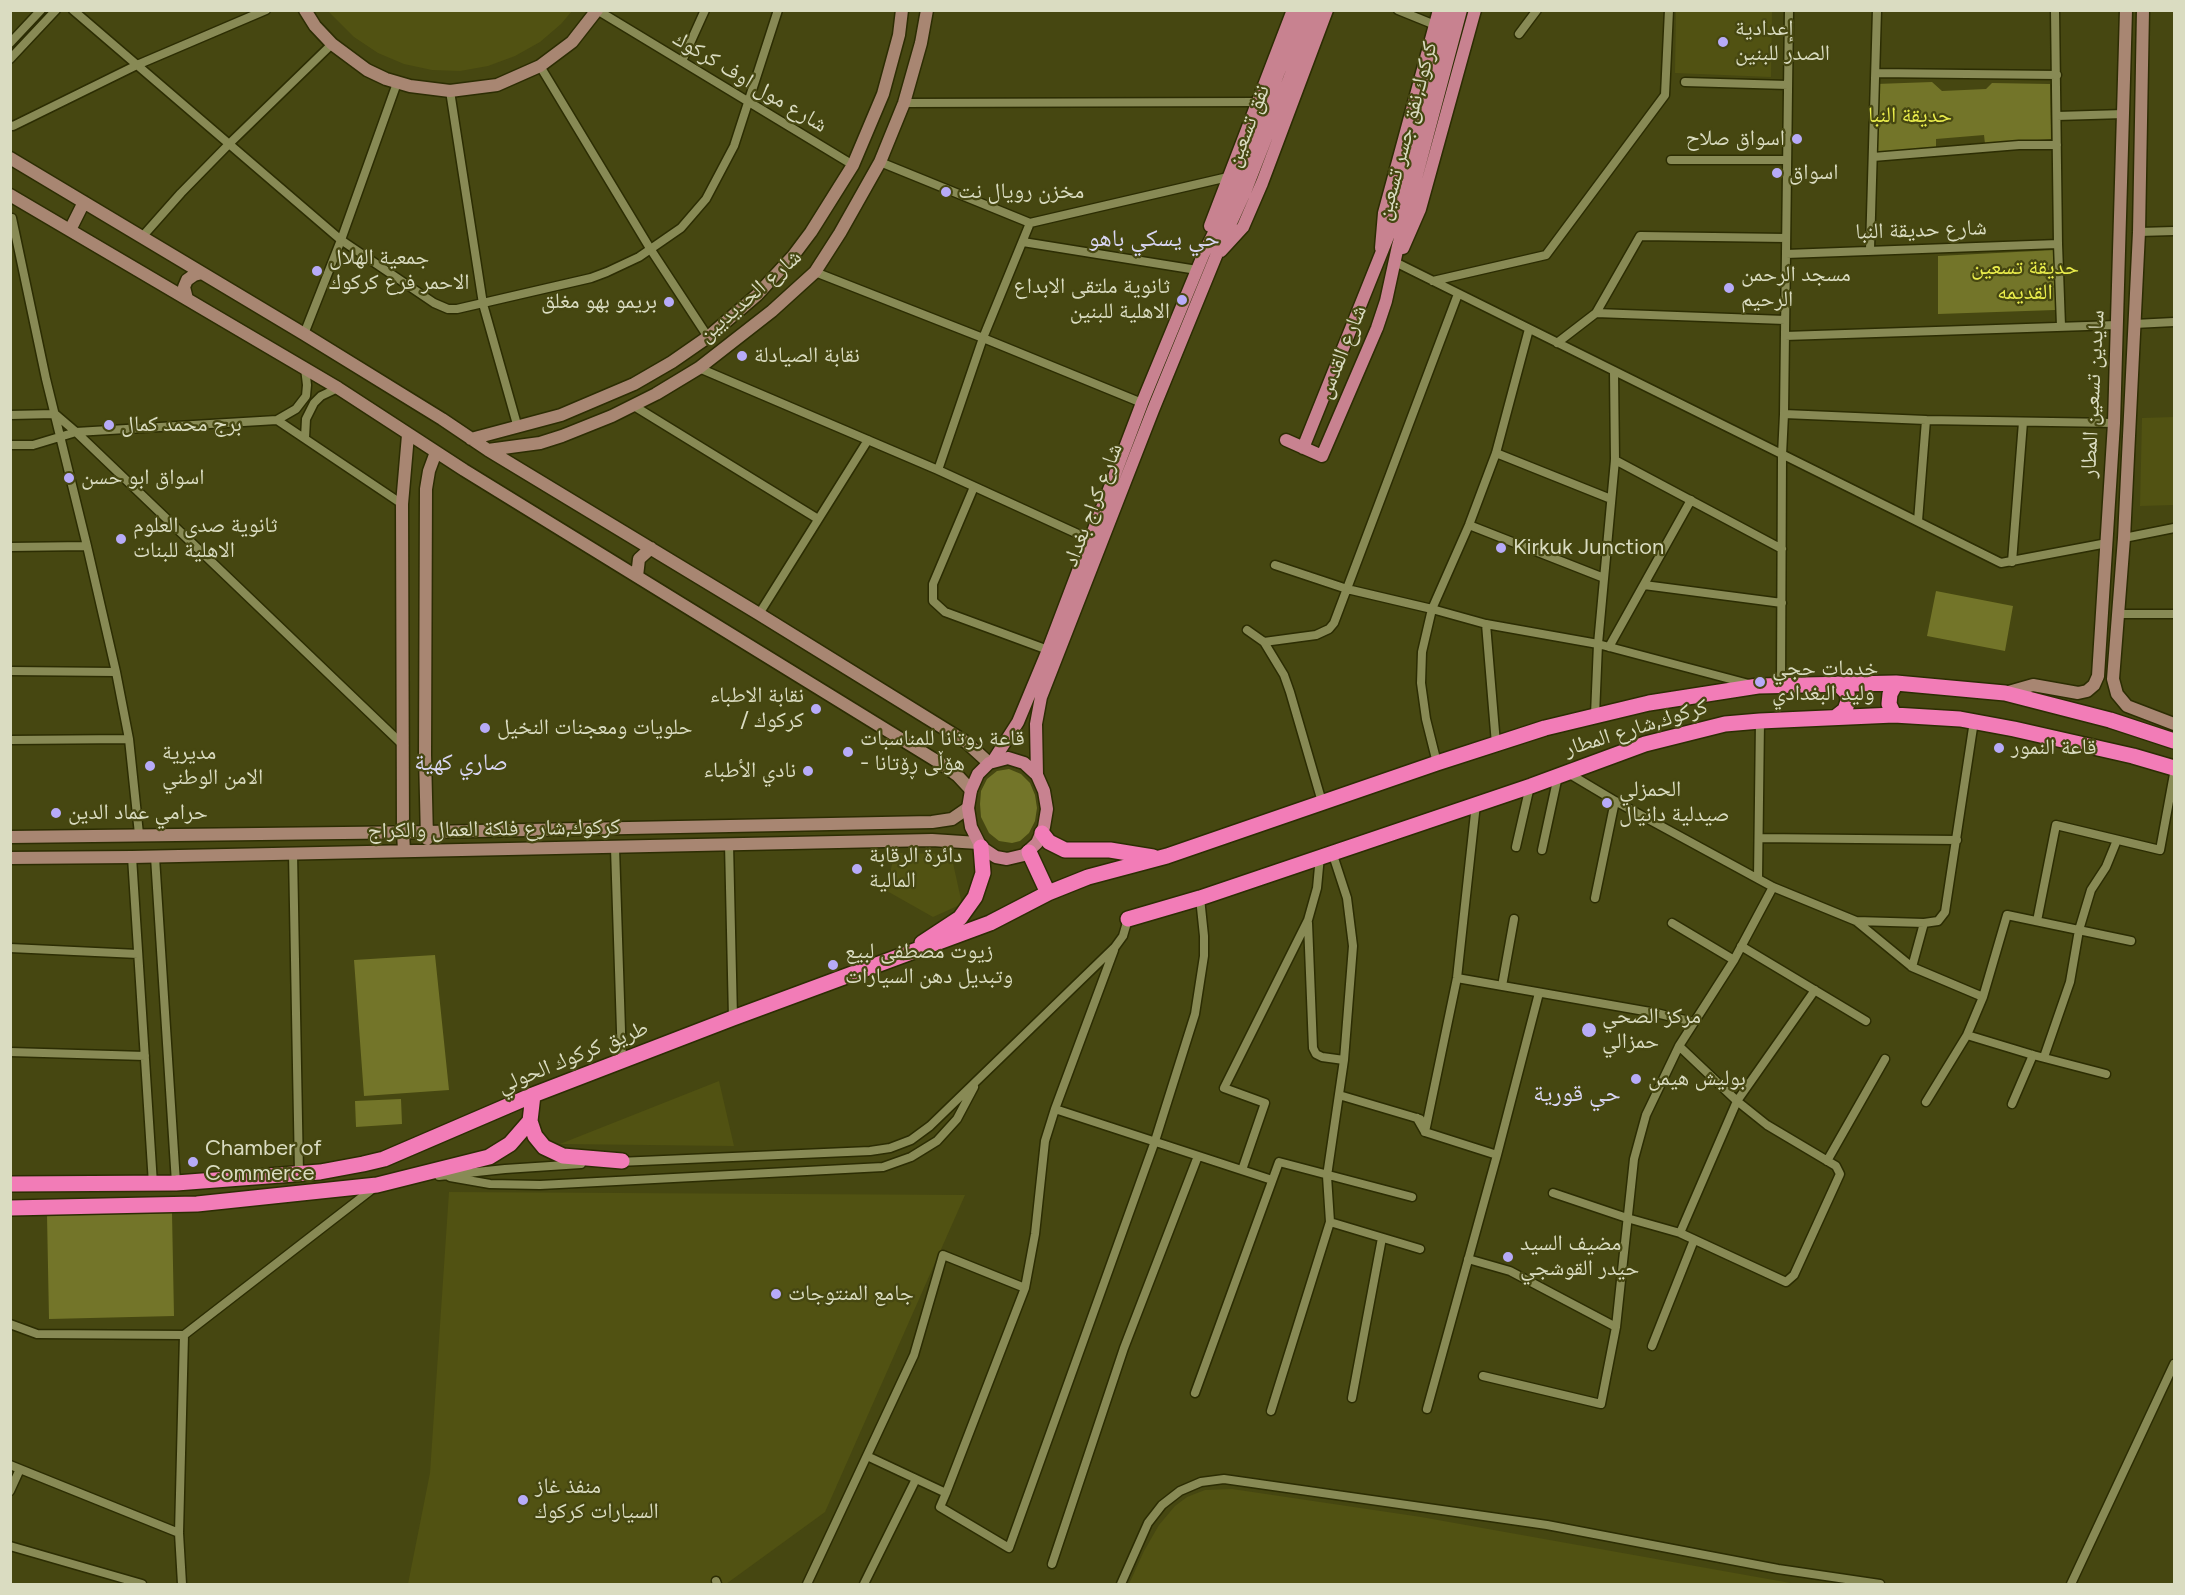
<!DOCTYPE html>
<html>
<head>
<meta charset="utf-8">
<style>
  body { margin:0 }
  #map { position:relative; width:2185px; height:1595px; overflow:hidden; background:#464711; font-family:Figtree,sans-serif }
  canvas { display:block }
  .frame { position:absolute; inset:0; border:12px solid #dadcc1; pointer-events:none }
</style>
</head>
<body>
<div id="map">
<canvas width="2185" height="1595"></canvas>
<div class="frame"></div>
</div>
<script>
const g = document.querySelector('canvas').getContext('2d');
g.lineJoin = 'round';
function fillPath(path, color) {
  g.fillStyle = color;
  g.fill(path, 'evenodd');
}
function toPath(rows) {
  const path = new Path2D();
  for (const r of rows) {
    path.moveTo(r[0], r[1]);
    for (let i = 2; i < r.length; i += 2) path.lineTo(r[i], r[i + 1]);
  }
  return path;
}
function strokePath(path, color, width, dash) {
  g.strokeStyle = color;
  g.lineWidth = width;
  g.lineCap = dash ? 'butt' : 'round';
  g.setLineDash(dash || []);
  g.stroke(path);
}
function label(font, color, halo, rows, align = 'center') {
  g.font = font + ' Figtree,"Noto Naskh Arabic",sans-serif';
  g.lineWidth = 4.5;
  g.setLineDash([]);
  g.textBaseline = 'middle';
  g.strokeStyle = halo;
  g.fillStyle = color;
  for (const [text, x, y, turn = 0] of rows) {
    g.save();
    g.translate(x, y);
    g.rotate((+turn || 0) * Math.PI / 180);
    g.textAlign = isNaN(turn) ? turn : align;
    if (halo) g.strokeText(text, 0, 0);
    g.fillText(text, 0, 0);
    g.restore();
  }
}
fillPath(toPath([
  [328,11,572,11,561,24,540,42,515,56,488,66,460,71,432,70,404,64,378,53,354,37],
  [1676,11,1772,11,1771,77,1675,73],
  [2174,417,2174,505,2140,506,2142,418],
  [894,853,951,854,962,904,933,917,887,891],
  [719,1081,734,1146,560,1144],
  [449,1192,965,1195,825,1512,726,1584,408,1584,430,1473],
  [1232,1489,1421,1517,1796,1584,1129,1584,1144,1551,1159,1525,1175,1506,1187,1497,1205,1490]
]), '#515212');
fillPath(toPath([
  [1932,82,1942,91,1986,89,1992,83,2050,84,2051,139,1985,144,1984,135,1936,139,1936,150,1875,152,1876,84],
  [2055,250,2055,310,1938,314,1938,256],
  [1936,591,2013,606,2005,651,1927,636],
  [1009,769,1021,774,1030,783,1035,795,1037,808,1035,821,1029,833,1020,841,1012,843,999,841,989,833,981,817,980,804,981,791,987,779,997,771],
  [435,955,449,1090,364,1096,354,960],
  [401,1099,402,1124,356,1127,355,1101],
  [172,1213,174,1316,49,1319,47,1215]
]), '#737529');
const street = toPath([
  [73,10,341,240,434,303,448,309,457,309,591,278,607,272,639,257,681,228,706,199,734,146,778,10],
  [597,10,853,165],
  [1398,10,1435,25],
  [2055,10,2058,244,2061,326],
  [1519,34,1537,10],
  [10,43,41,10],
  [10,59,56,10],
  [682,61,705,10],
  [540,66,651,250,708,337],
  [1876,73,2057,75],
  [1685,82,1788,85],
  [450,91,483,304,518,428],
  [904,103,1257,102],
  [2057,116,2124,114],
  [10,125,13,126,137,65,266,10],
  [1873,157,2019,145,2057,145],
  [1671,160,1787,160],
  [880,162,1030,223],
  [12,218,46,379,87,546,116,672,129,739,139,834],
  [2139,232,2174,231],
  [142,237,181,193,229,144,332,44],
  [1023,242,1197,270],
  [1870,249,1877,10],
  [1786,254,2058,244],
  [1395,262,2001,563,2107,543],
  [815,272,983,338,1142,403],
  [1433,281,1546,255,1665,95,1669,10],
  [1596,313,1785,320],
  [2134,324,2174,322],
  [304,334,341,240,397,83],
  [1785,336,2117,325],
  [1557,343,1596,313,1640,236,1786,238],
  [699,368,938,470,1091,540],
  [634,406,818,519],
  [1784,414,1926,420,2114,423],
  [10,415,55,414,76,432,404,746],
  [277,420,296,409,306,396,307,385,305,368],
  [305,438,306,419,314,403,321,396,338,388],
  [10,445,33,445,76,432,277,420,402,504],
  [1496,453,1611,499],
  [1615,460,1782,549],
  [938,470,983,338,1030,223,1228,177],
  [974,487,933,584,933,601,945,612,1048,650],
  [1918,521,1926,420],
  [1469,525,1604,578],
  [2124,538,2174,528],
  [10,547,87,546],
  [2012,562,2023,422],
  [1275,565,1347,589,1432,609,1486,624,1598,644,1749,684],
  [1644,585,1782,603],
  [759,614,868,440],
  [2118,614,2174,614],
  [1486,624,1496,744],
  [1247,630,1264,642,1316,635,1329,629,1334,623,1458,294],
  [1264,642,1284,675,1290,692,1322,802],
  [1609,647,1691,500],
  [10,671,116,672],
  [1781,685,1782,455,1784,414,1789,10],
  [1595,715,1598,644,1615,460,1614,372],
  [10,740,129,739],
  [1437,763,1426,719,1421,683,1422,652,1432,609,1469,525,1496,453,1529,329],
  [1568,773,1615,801,1773,887,1856,921,1912,967,1983,997],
  [1759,838,1957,840],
  [729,844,733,1018],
  [1516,847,1530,786],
  [615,848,622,1061],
  [1542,850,1558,776],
  [293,853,299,1173],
  [132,857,153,1184],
  [155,857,176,1183],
  [1758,878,1760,721],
  [1595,898,1615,801],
  [1856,921,1924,923,1938,921,1945,912,1974,721],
  [2037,921,2056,825,2160,850,2174,774],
  [1308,923,1313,1048,1316,1054,1322,1057,1344,1060],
  [1672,923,1734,960],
  [1741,946,1866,1021],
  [10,948,138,954],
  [1912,967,1924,923],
  [1457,978,1656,1013,1693,1022],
  [1502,986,1514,919],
  [1967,1035,2033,1055,2106,1074],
  [10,1052,145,1056],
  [2044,1057,2070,982,2079,930,2091,890,2106,867,2117,840],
  [1339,1095,1420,1119],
  [1926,1102,1967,1035,1983,997,2007,915,2131,941],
  [2012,1104,2033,1055],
  [1055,1109,1272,1180],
  [1417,1118,1425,1132,1497,1155],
  [1425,1132,1457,978,1476,804],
  [1827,1161,1885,1059],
  [618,1162,870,1151,890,1148,911,1140,930,1126,1115,947,1123,936,1128,919],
  [1242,1170,1265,1103,1224,1088,1308,920,1317,888,1320,856],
  [439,1176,505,1169,581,1164],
  [450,1177,490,1184,540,1185,883,1167,911,1157,937,1141,957,1119,974,1087],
  [1553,1193,1627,1218,1680,1233,1786,1282,1794,1275,1840,1174,1836,1166,1767,1125,1737,1101,1679,1046],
  [1330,1222,1420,1249],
  [1680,1233,1737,1101,1815,990],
  [1468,1259,1510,1271,1616,1327],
  [10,1324,37,1334,184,1335,375,1187],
  [1652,1346,1694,1240],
  [1483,1376,1601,1404,1616,1327,1634,1159,1646,1115,1679,1046,1734,960,1773,887],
  [1195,1393,1279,1162,1412,1197],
  [1352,1398,1382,1238],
  [1427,1409,1497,1155,1539,993],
  [1271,1411,1330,1222,1327,1176,1344,1060,1353,946,1347,898,1332,852],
  [867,1456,946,1493,1025,1288,1035,1234,1045,1141,1055,1109,1114,950],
  [10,1465,179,1533],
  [10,1491,20,1469],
  [946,1493,940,1507,1009,1548,1155,1141,1195,1014,1204,956,1204,936,1200,898],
  [10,1546,142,1584],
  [1052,1564,1124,1348,1198,1156],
  [716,1581,717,1584],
  [182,1584,179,1533,184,1335],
  [807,1584,914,1355,943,1255,1025,1288],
  [864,1584,916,1479],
  [1121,1584,1148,1523,1162,1505,1180,1491,1201,1482,1224,1479,1547,1525,1778,1569,1880,1584],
  [2071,1584,2174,1364]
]);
const secondary = toPath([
  [305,10,315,26,332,44,367,70,386,79,410,86,450,91,497,85,540,66,572,42,597,10],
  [2143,10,2139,232,2124,538,2113,679,2117,694,2127,706,2174,724],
  [10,158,304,334,442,419,488,450,759,614,966,742,989,763],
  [10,195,338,388,464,470,940,763,957,775,971,790],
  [70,230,84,202],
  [187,299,184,287,187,280,194,275,202,273],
  [471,439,561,415,634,384,672,362,708,337,757,295,793,256,811,232,853,165,883,94,899,35,902,10],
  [488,450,540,443,562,436,612,416,656,394,699,368,772,311,815,272,840,233,880,162,904,103,921,43,927,10],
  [637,576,639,559,651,548],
  [2005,693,2033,685,2078,693,2087,691,2094,685,2098,676,2114,423,2126,10],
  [10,837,426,832,932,822,952,819,968,808],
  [427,839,425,755,426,489,429,471,436,452],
  [404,851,403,832,402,504,408,435],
  [10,858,132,857,932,840,978,843]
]);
const primary = toPath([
  [1210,226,1293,10],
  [1381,248,1384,213,1439,10],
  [1403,248,1420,209,1475,10],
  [1221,251,1243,227,1262,183,1327,10],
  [1286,440,1322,456,1377,328,1386,301,1398,246,1461,10],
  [1303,448,1393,224,1450,10],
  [1008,758,1024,763,1037,775,1044,791,1047,809,1044,827,1037,843,1024,855,1007,859,996,857,981,847,971,827,968,808,971,790,978,774,989,763,1008,758],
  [993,761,1018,722,1048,650,1142,403,1204,253,1236,188,1278,74,1304,10],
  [1037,775,1036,724,1041,697,1153,410,1216,256,1245,192,1316,10]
]);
const highway = toPath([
  [1894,715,1889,704,1890,694,1896,683],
  [1836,717,1845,710,1848,701,1847,693,1838,684],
  [1042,833,1049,842,1065,850,1110,850,1153,857],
  [1029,852,1048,893],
  [1128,919,1200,898,1531,786,1645,744,1725,724,1760,721,1894,715,1960,719,2014,729,2133,756,2174,768],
  [922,943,960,918,975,897,983,873,981,847],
  [533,1095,530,1121,535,1136,544,1147,563,1156,622,1161],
  [10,1184,176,1183,320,1172,363,1164,384,1159,533,1095,733,1018,990,923,1048,893,1088,877,1167,856,1437,763,1545,728,1649,703,1758,686,1896,683,2005,693,2110,720,2174,741],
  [10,1208,197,1204,377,1185,489,1157,510,1144,530,1121]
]);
strokePath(street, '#2c2d03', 11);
strokePath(secondary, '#2c2d03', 15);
strokePath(primary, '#2c2d03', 15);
strokePath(highway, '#2c2d03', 18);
strokePath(street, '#888a55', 8);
strokePath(secondary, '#a88672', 12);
strokePath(primary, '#c88290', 12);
strokePath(highway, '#f27cb7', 15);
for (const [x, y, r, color] of [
  [1723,42,6,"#b7abf8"],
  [1797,139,6,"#b7abf8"],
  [1777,173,6,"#b7abf8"],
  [946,192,6,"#b7abf8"],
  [317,271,6,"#b7abf8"],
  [1729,288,6,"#b7abf8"],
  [1182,300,6,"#b7abf8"],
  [669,302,6,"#b7abf8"],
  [742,356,6,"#b7abf8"],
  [109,425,6,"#b7abf8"],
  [69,478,6,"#b7abf8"],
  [121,539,6,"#b7abf8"],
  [1501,548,6,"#b7abf8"],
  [1760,682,6,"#b7abf8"],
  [816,709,6,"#b7abf8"],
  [485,728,6,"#b7abf8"],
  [1999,748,6,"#b7abf8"],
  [848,752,6,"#b7abf8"],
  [150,766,6,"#b7abf8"],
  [808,771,6,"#b7abf8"],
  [1607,803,6,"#b7abf8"],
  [56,813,6,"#b7abf8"],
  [857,869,6,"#b7abf8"],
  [833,965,6,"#b7abf8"],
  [1589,1030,8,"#b7abf8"],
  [1636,1079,6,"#b7abf8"],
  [193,1162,6,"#b7abf8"],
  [1508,1257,6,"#b7abf8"],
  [776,1294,6,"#b7abf8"],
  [523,1500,6,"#b7abf8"]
]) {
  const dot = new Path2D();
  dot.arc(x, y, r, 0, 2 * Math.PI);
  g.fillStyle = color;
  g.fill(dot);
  strokePath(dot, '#464711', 2);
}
label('22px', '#dadcc1', '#464711', [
  ["إعدادية",1735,29],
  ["الصدر للبنين",1735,54],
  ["اسواق صلاح",1785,139,"right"],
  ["اسواق",1789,173],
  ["مخزن رويال نت",958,192],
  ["جمعية الهلال",329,258],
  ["الاحمر فرع كركوك",329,283],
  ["مسجد الرحمن",1741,275],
  ["الرحيم",1741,300],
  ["ثانوية ملتقى الابداع",1170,287,"right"],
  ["الاهلية للبنين",1170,312,"right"],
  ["بريمو بهو مغلق",657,302,"right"],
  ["نقابة الصيادلة",754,356],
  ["برج محمد كمال",121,425],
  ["اسواق ابو حسن",81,478],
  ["ثانوية صدى العلوم",133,526],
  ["الاهلية للبنات",133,551],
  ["Kirkuk Junction",1513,548],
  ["خدمات حجي",1772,669],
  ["وليد البغدادي",1772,694],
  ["نقابة الاطباء",804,696,"right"],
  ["/ كركوك",804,721,"right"],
  ["حلويات ومعجنات النخيل",497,728],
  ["قاعة روتانا للمناسبات",860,739],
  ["- هۆڵی ڕۆتانا",860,764],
  ["قاعة النمور",2011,748],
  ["مديرية",162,753],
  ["الامن الوطني",162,778],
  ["نادي الأطباء",796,771,"right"],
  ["الحمزلي",1619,790],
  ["صيدلية دانيال",1619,815],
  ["حرامي عماد الدين",68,813],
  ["دائرة الرقابة",869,856],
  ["المالية",869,881],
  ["زيوت مصطفى لبيع",845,952],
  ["وتبديل دهن السيارات",845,977],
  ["مركز الصحي",1602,1017],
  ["حمزالي",1602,1042],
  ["بوليش هيمن",1648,1079],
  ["Chamber of",205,1149],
  ["Commerce",205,1174],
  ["مضيف السيد",1520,1244],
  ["حيدر القوشجي",1520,1269],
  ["جامع المنتوجات",788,1294],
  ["منفذ غاز",535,1487],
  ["السيارات كركوك",535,1512]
], 'left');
label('22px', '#dadcc1', '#464711', [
  ["شارع مول اوف كركوك",750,82,31],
  ["نفق تسعين",1248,126,-69],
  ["كركوك,نفق جسر تسعين",1407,131,-75],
  ["شارع حديقة النبا",1921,230,-2],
  ["شارع الحديديين",750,296,-41],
  ["شارع القدس",1342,352,-68],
  ["سايدين تسعين المطار",2093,394,-87],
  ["شارع كراج بغداد",1093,505,-69],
  ["كركوك,شارع المطار",1636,728,-17],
  ["كركوك,شارع فلكة العمال والكراج",494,829,-1],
  ["طريق كركوك الحولي",573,1057,-22]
]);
label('22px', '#ebee4c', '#464711', [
  ["حديقة النبا",1910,116],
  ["حديقة تسعين",2025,268],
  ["القديمه",2025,293]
]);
label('24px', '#d9d6f3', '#464711', [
  ["حي يسكي باهو",1154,239],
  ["صاري كهية",461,763],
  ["حي قورية",1577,1094]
]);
</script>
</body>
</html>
